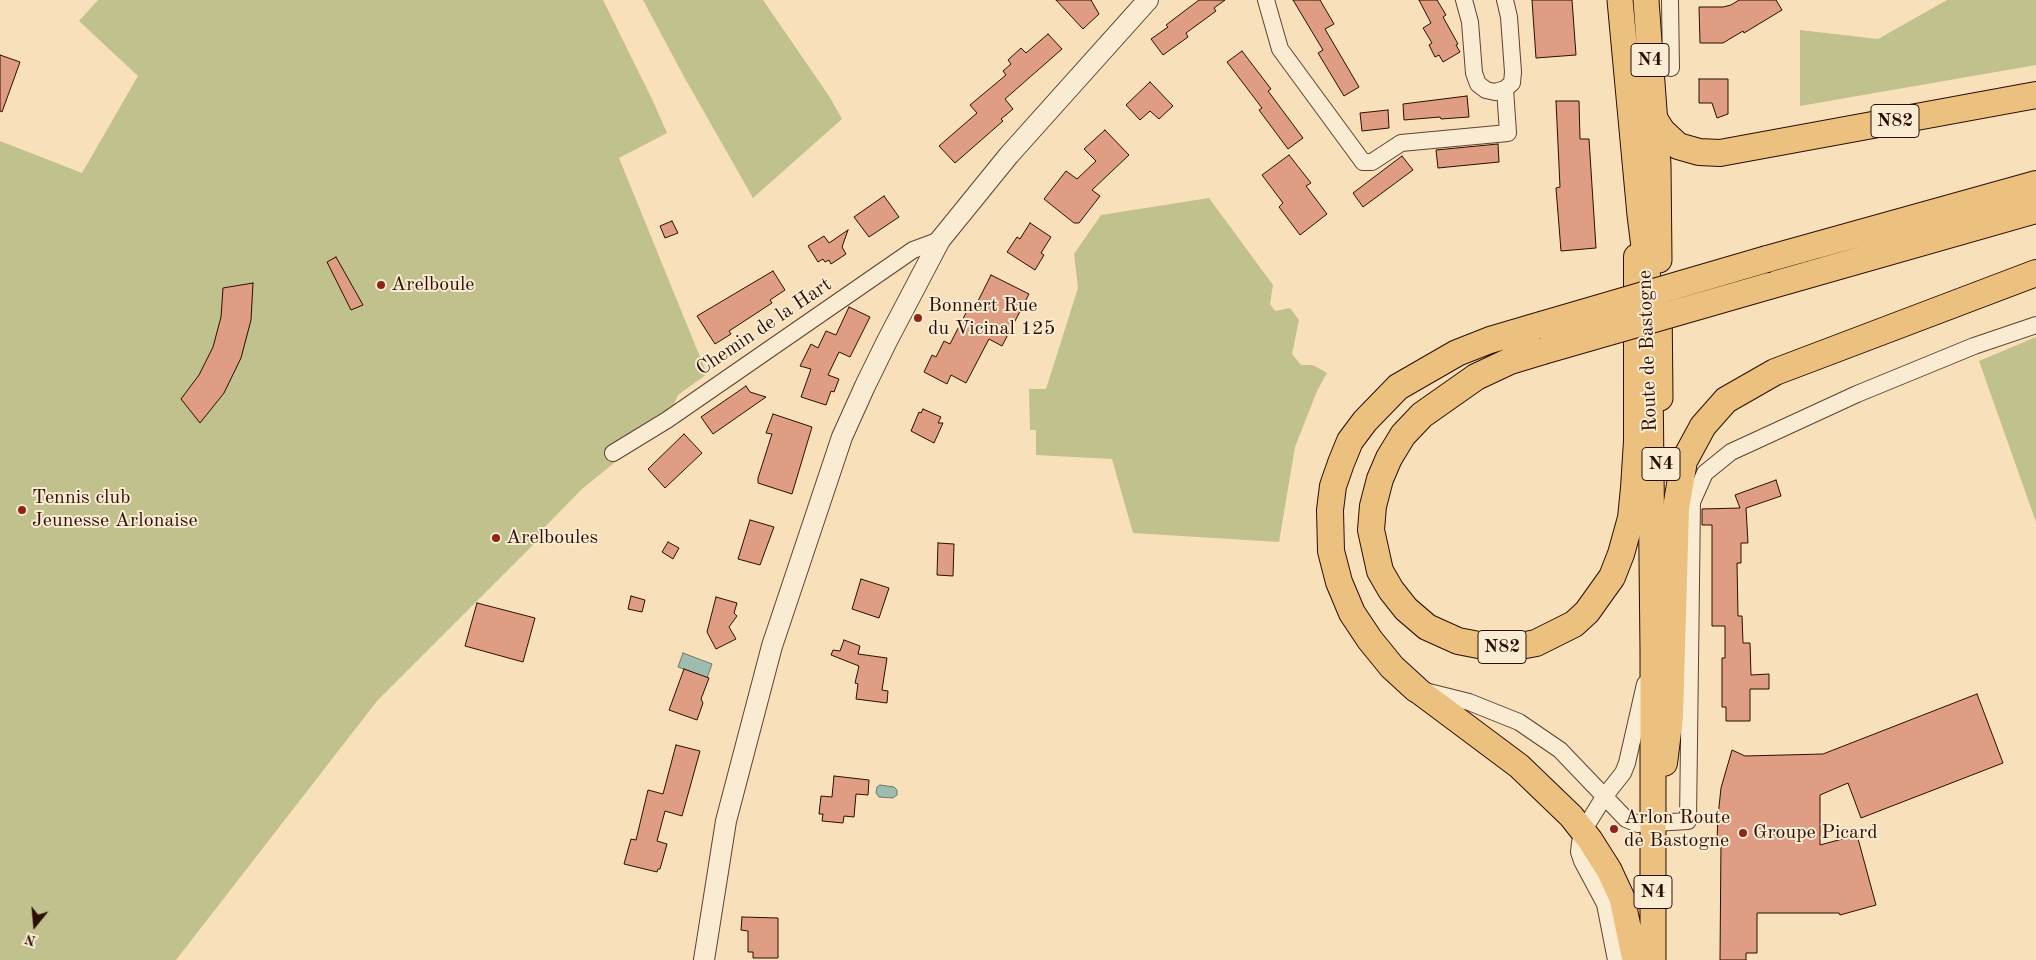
<!DOCTYPE html>
<html>
<head>
<meta charset="utf-8">
<style>
  body { margin:0 }
  #map { position:relative; width:2036px; height:960px; overflow:hidden; background:#f8e0bb; font-family:"Old Standard TT",serif }
  canvas { display:block }
  .north { position:absolute; left:10px; top:900px; width:50px; height:50px; -webkit-text-stroke:4px #faebd3; paint-order:stroke; rotate:197deg; font-size:14px; font-weight:700; line-height:20px; text-align:center; color:#2b0e01 }
  .north::after { content:''; display:block; margin:auto; width:18px; height:22px; background:#2b0e01; clip-path:polygon(50% 0,100% 100%,50% 72%,0 100%) }
</style>
</head>
<body>
<div id="map">
<canvas width="2036" height="960"></canvas>
<div class="north">N</div>
</div>
<script>
const g = document.querySelector('canvas').getContext('2d');
g.lineJoin = 'round';
function fillPath(path, color) {
  g.fillStyle = color;
  g.fill(path, 'evenodd');
}
function toPath(rows) {
  const path = new Path2D();
  for (const r of rows) {
    path.moveTo(r[0], r[1]);
    for (let i = 2; i < r.length; i += 2) path.lineTo(r[i], r[i + 1]);
  }
  return path;
}
function strokePath(path, color, width, dash) {
  g.strokeStyle = color;
  g.lineWidth = width;
  g.lineCap = dash ? 'butt' : 'round';
  g.setLineDash(dash || []);
  g.stroke(path);
}
function label(font, color, halo, rows, align = 'center') {
  g.font = font + ' "Old Standard TT",serif';
  g.lineWidth = 4;
  g.setLineDash([]);
  g.textBaseline = 'middle';
  g.strokeStyle = halo;
  g.fillStyle = color;
  for (const [text, x, y, turn = 0] of rows) {
    g.save();
    g.translate(x, y);
    g.rotate((+turn || 0) * Math.PI / 180);
    g.textAlign = isNaN(turn) ? turn : align;
    if (halo) g.strokeText(text, 0, 0);
    g.fillText(text, 0, 0);
    g.restore();
  }
}
fillPath(toPath([
  [98,0,603,0,652,99,667,133,619,158,707,374,678,395,667,420,582,489,541,531,540,538,377,701,176,960,0,960,0,141,82,173,138,76,79,21],
  [643,0,763,0,829,96,842,119,753,198,683,75],
  [1947,0,2036,0,2036,65,1800,106,1800,30,1878,39],
  [1209,198,1273,285,1270,304,1275,311,1290,308,1299,320,1292,354,1301,365,1313,365,1327,373,1317,391,1295,447,1279,542,1133,533,1112,459,1036,455,1036,430,1030,430,1029,389,1046,389,1078,288,1074,254,1101,215],
  [2036,337,2036,522,1979,361]
]), '#c0c18d');
const water = toPath([
  [683,653,712,664,707,678,678,667,683,653],
  [880,785,894,787,897,790,897,795,893,798,879,797,876,793,877,787,880,785]
]);
fillPath(water, '#9dbdb1');
strokePath(water, '#6f776b', 1);
const building = toPath([
  [1056,0,1091,0,1099,14,1083,29,1056,0],
  [1199,0,1225,0,1214,8,1216,11,1186,33,1188,37,1163,55,1151,39,1168,27,1166,25,1199,0],
  [1293,0,1320,0,1334,24,1325,29,1359,87,1344,96,1318,53,1323,50,1293,0],
  [1419,0,1437,0,1446,15,1443,17,1458,44,1456,45,1460,52,1443,62,1439,55,1435,57,1429,45,1432,43,1423,28,1431,23,1419,0],
  [1532,0,1572,0,1576,55,1536,58,1532,0],
  [1739,0,1776,0,1782,10,1744,33,1743,31,1723,43,1700,43,1699,7,1723,7,1731,5,1739,0],
  [1048,34,1062,49,1005,99,1013,109,1001,119,1003,121,955,163,939,146,977,113,970,105,1006,75,1003,71,1011,64,1008,60,1021,48,1026,53,1048,34],
  [1242,51,1271,89,1268,91,1303,138,1288,149,1259,110,1262,108,1227,62,1242,51],
  [0,55,20,62,2,112,0,111,0,55],
  [1699,79,1728,79,1728,114,1717,118,1712,103,1699,103,1699,79],
  [1150,82,1173,106,1159,119,1150,111,1140,120,1126,105,1150,82],
  [1467,96,1469,117,1441,119,1440,117,1404,120,1403,104,1467,96],
  [1556,101,1579,101,1580,139,1589,139,1596,248,1561,251,1556,188,1560,187,1556,101],
  [1388,110,1389,128,1362,131,1360,113,1388,110],
  [1105,130,1129,155,1092,190,1100,196,1079,223,1074,223,1044,199,1066,171,1077,179,1096,161,1084,149,1105,130],
  [1498,144,1499,162,1438,168,1436,150,1498,144],
  [1289,155,1311,183,1306,186,1327,214,1300,235,1279,207,1283,203,1262,175,1289,155],
  [1402,156,1413,170,1363,207,1353,193,1402,156],
  [884,196,899,217,869,237,854,217,884,196],
  [672,221,678,233,665,238,660,226,672,221],
  [1030,223,1051,237,1041,253,1044,255,1035,270,1007,252,1017,237,1020,239,1030,223],
  [848,230,842,247,846,254,831,264,829,260,825,262,823,259,818,262,808,246,824,236,829,243,848,230],
  [336,257,363,305,351,310,327,262,336,257],
  [773,271,785,290,770,300,772,303,729,331,731,334,715,344,697,316,773,271],
  [991,275,1029,294,1002,346,989,339,966,383,951,375,947,384,924,372,932,355,936,357,944,341,950,344,971,303,976,305,991,275],
  [253,283,251,320,241,358,224,393,200,423,181,399,199,375,213,347,221,317,223,288,253,283],
  [849,307,870,317,850,357,839,352,828,375,839,379,834,392,831,391,826,405,801,397,811,369,800,366,811,344,818,348,826,331,836,335,849,307],
  [746,386,750,392,766,397,713,434,701,417,746,386],
  [923,409,941,417,938,423,943,423,934,443,911,431,919,412,921,413,923,409],
  [773,414,812,427,792,494,758,483,758,478,772,434,766,433,773,414],
  [684,434,702,453,665,488,648,469,684,434],
  [1776,480,1781,496,1746,508,1748,543,1741,543,1741,563,1737,563,1738,616,1742,616,1743,643,1750,643,1751,675,1769,674,1769,689,1750,689,1750,721,1726,721,1726,707,1722,707,1722,658,1725,658,1725,626,1712,626,1712,525,1702,525,1702,509,1740,508,1735,495,1776,480],
  [750,520,774,527,760,565,738,559,750,520],
  [668,542,679,548,673,559,662,552,668,542],
  [938,543,954,544,953,576,937,575,938,543],
  [861,579,889,588,879,618,852,609,861,579],
  [631,596,645,600,642,612,628,609,631,596],
  [716,597,737,603,734,613,737,616,729,627,736,639,716,649,707,632,716,597],
  [477,603,535,618,523,662,465,646,477,603],
  [844,640,860,646,858,654,887,658,882,690,888,691,887,703,856,699,858,684,855,683,859,666,831,655,833,650,840,651,844,640],
  [684,669,709,678,701,699,703,703,697,720,669,710,684,669],
  [1977,694,2003,763,1861,818,1848,783,1820,795,1820,845,1857,835,1876,905,1840,915,1839,913,1757,913,1757,953,1746,953,1746,960,1720,960,1721,841,1717,841,1718,816,1721,788,1732,750,1745,756,1823,754,1977,694],
  [676,745,700,751,682,816,665,811,657,841,667,844,660,869,658,869,657,872,624,864,631,839,636,840,648,790,663,794,676,745],
  [834,776,869,780,868,795,856,794,854,817,844,816,843,823,822,821,823,814,819,814,821,796,832,797,834,776],
  [742,917,778,918,778,958,753,958,753,952,748,952,748,931,741,930,742,917]
]);
fillPath(building, '#df9d83');
strokePath(building, '#2b0e01', 1);
const minor = toPath([
  [1266,0,1280,49,1363,162,1372,162,1401,143,1508,133,1505,89],
  [1464,0,1470,22,1474,73,1478,84,1486,90,1495,92,1505,89,1512,83,1513,72,1509,17,1505,0],
  [1670,0,1671,68],
  [613,453,667,420,913,250,940,240],
  [1425,691,1469,702,1519,722,1560,750,1626,819,1638,824,1688,821,1692,502,1705,473,1731,452,1857,394,1974,346,2036,325],
  [1616,960,1605,904,1582,861,1579,852,1580,843,1583,831,1604,797,1623,773,1627,763,1645,684]
]);
const tertiary = toPath([
  [704,960,726,821,772,646,842,437,865,386,887,341,940,240,1009,155,1148,0]
]);
const primary = toPath([
  [1620,0,1640,215,1648,279],
  [1646,0,1658,165,1659,260],
  [1659,298,1660,398],
  [1650,379,1653,650,1653,960],
  [1416,689,1519,766,1571,816,1590,840,1609,870,1622,898,1635,960]
]);
const trunk = toPath([
  [1655,120,1662,131,1678,146,1699,152,1720,153,2036,95],
  [1767,259,2036,184],
  [1769,286,2036,210],
  [1543,351,1510,361,1476,377,1422,415,1403,435,1389,458,1380,479,1373,506,1371,530,1380,571,1391,590,1406,609,1427,627,1458,641,1489,647,1515,647,1536,643,1574,624,1587,612,1612,577,1621,554,1631,518,1634,488,1637,441,1637,257],
  [1416,689,1392,667,1370,640,1352,613,1339,582,1331,551,1330,510,1333,486,1341,463,1350,441,1365,421,1398,387,1457,353,1490,340,1541,325],
  [1664,763,1670,716,1676,508,1684,461,1703,426,1726,400,1775,372,2036,273]
]);
strokePath(minor, '#5e4230', 18);
strokePath(tertiary, '#5e4230', 22);
strokePath(primary, '#2b0e01', 27);
strokePath(trunk, '#2b0e01', 28);
strokePath(minor, '#faebd3', 16);
strokePath(tertiary, '#faebd3', 20);
strokePath(primary, '#ecc07e', 25);
strokePath(trunk, '#ecc07e', 26);
const trunkBridge = toPath([
  [1541,325,1767,259],
  [1543,351,1769,286]
]);
strokePath(trunkBridge, '#2b0e01', 28, []);
strokePath(trunkBridge, '#ecc07e', 26);
for (const [x, y, r, color] of [
  [381,285,5,"#8f2418"],
  [918,318,5,"#8f2418"],
  [22,510,5,"#8f2418"],
  [496,538,5,"#8f2418"],
  [1614,829,5,"#8f2418"],
  [1743,833,5,"#8f2418"]
]) {
  const dot = new Path2D();
  dot.arc(x, y, r, 0, 2 * Math.PI);
  g.fillStyle = color;
  g.fill(dot);
  strokePath(dot, '#faebd3', 2);
}
for (const [x, y, w] of [
  [1650,60,38],
  [1895,121,48],
  [1661,464,38],
  [1502,647,48],
  [1653,892,38]
]) {
  const box = new Path2D();
  box.roundRect(x - w / 2, y - 16.5, w, 33, 4);
  g.fillStyle = '#faebd3';
  g.fill(box);
  strokePath(box, '#2b0e01', 1);
}
label('bold 19px', '#2b0e01', null, [
  ["N4",1650,60],
  ["N82",1895,121],
  ["N4",1661,464],
  ["N82",1502,647],
  ["N4",1653,892]
]);
label('20px', '#2b0e01', '#faebd3', [
  ["Arelboule",391,285],
  ["Bonnert Rue",928,306],
  ["du Vicinal 125",928,329],
  ["Tennis club",32,498],
  ["Jeunesse Arlonaise",32,521],
  ["Arelboules",506,538],
  ["Arlon Route",1624,818],
  ["de Bastogne",1624,841],
  ["Groupe Picard",1753,833]
], 'left');
label('20px', '#2b0e01', '#faebd3', [
  ["Chemin de la Hart",764,327,-34],
  ["Route de Bastogne",1648,351,-92]
]);
</script>
</body>
</html>
